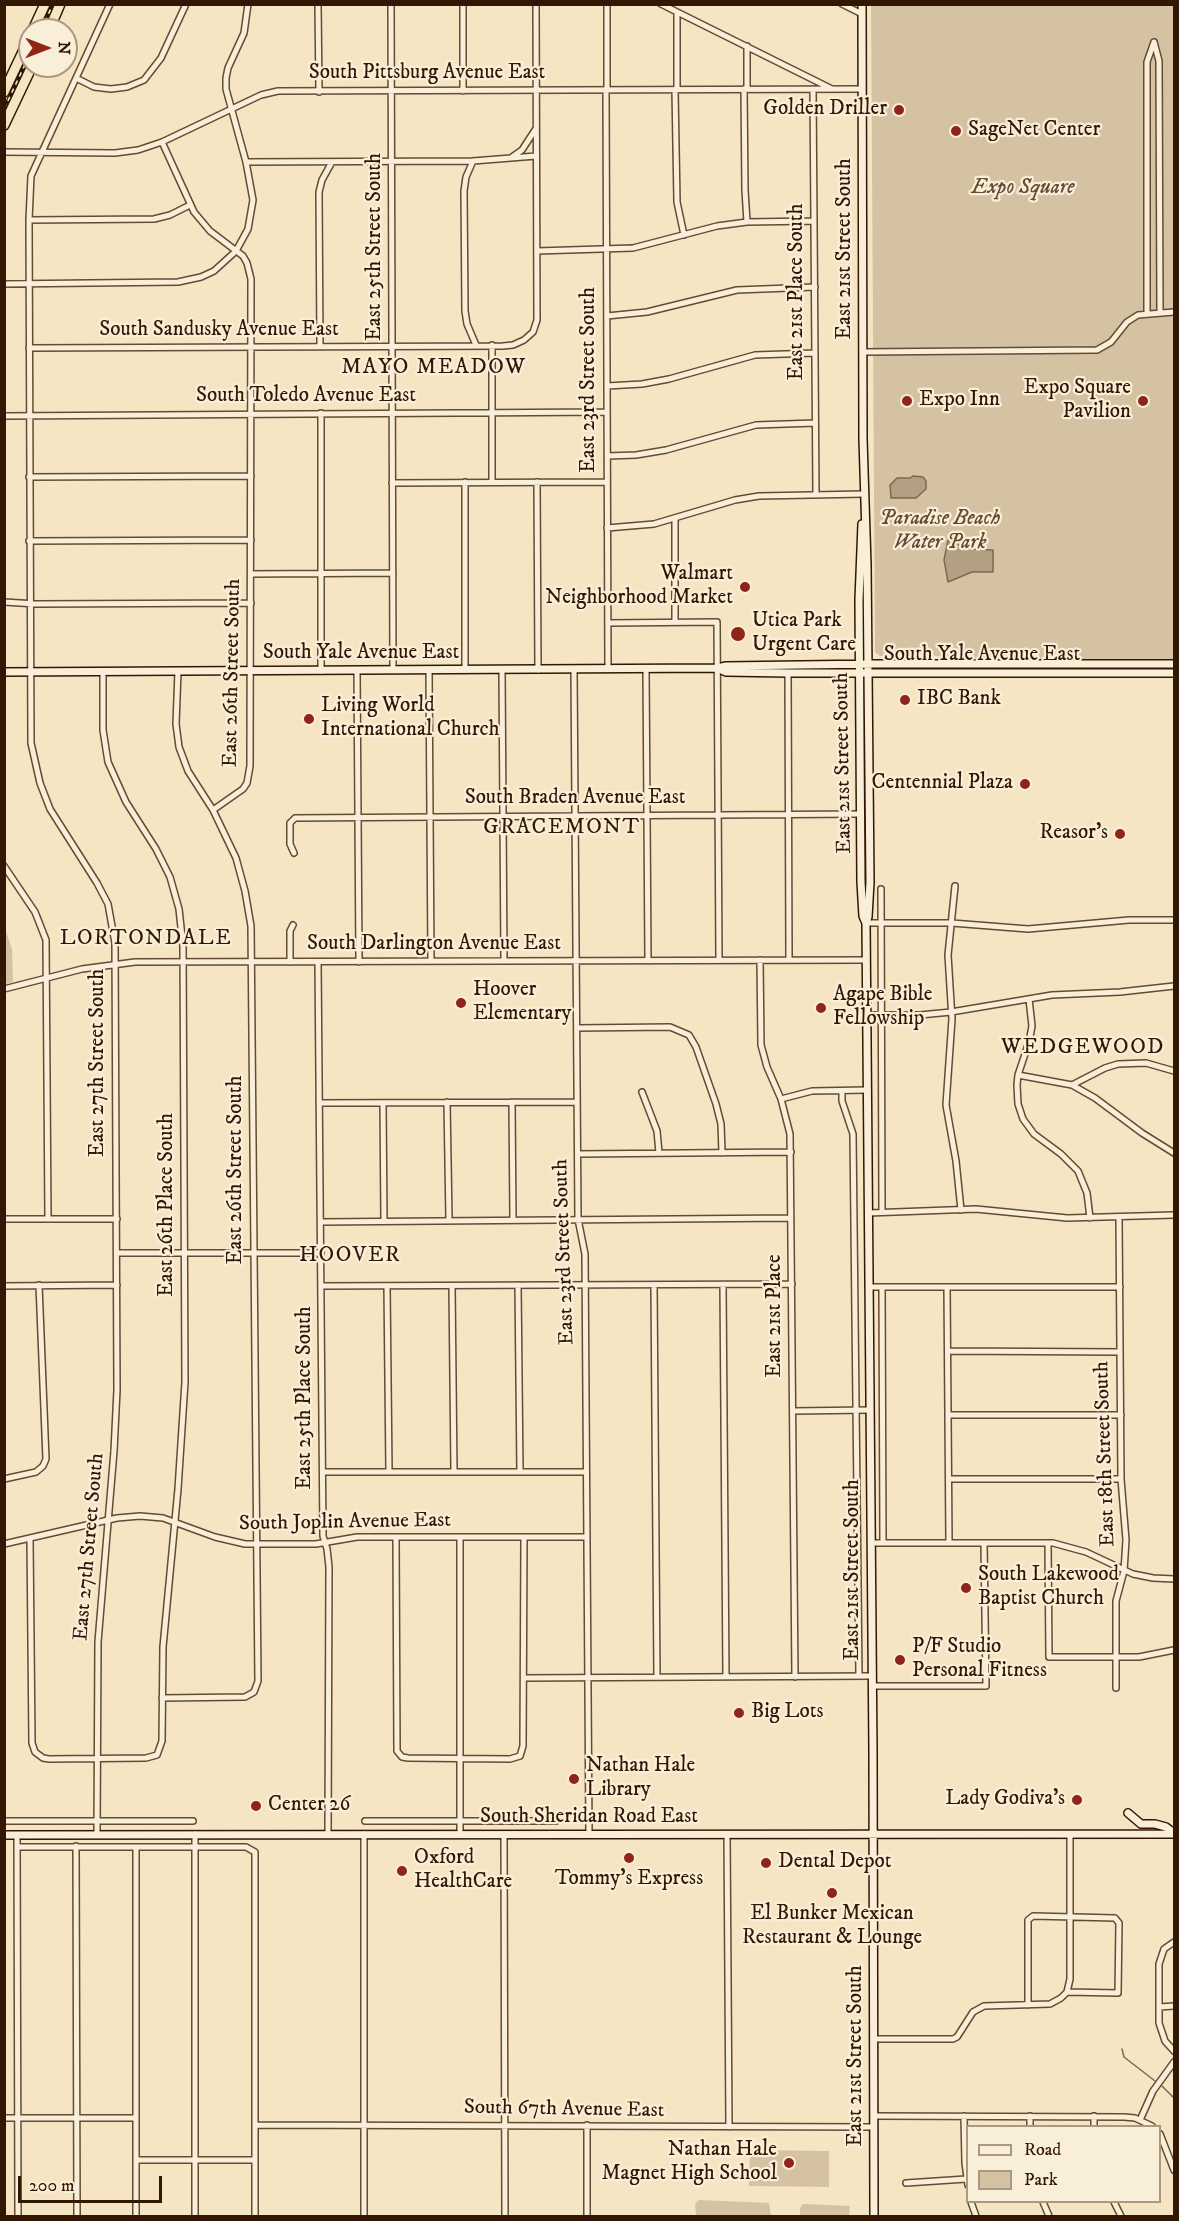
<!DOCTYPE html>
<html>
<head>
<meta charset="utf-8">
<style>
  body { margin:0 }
  #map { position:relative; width:1179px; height:2221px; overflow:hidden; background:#f6e5c3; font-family:"IM FELL DW Pica",serif }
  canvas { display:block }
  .frame { position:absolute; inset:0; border:6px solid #321804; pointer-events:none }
  .legend { position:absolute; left:966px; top:2125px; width:195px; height:78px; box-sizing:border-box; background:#f9eed8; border:2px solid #a99883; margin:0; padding:8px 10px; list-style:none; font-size:18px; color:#321804 }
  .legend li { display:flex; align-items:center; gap:12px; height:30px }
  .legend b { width:30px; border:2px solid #a99883 }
  .north { position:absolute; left:18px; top:18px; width:60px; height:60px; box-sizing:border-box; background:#f9eed8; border:2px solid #a99883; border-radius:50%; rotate:90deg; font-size:16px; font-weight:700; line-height:24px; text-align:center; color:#321804 }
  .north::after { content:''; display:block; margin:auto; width:21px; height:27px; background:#8f2418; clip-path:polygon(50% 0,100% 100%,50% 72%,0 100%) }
  .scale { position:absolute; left:18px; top:2176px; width:144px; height:27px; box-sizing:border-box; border:3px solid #321804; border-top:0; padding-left:8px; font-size:18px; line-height:21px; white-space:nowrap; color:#321804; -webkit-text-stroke:4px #f9eed8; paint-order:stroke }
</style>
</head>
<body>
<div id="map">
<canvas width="1179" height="2221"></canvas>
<div class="frame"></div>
<ul class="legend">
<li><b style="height:8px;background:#f9eed8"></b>Road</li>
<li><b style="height:16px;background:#d5c2a3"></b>Park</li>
</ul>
<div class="north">N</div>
<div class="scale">200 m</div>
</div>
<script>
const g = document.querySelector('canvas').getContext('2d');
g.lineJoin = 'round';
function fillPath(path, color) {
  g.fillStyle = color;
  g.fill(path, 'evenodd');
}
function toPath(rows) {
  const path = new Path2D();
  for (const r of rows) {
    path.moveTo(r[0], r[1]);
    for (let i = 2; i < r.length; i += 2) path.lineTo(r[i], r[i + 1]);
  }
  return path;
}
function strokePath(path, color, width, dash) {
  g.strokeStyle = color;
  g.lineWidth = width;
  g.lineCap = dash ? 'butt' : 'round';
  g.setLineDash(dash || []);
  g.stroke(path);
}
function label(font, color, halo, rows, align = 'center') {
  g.font = font + ' "IM FELL DW Pica",serif';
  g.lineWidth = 4.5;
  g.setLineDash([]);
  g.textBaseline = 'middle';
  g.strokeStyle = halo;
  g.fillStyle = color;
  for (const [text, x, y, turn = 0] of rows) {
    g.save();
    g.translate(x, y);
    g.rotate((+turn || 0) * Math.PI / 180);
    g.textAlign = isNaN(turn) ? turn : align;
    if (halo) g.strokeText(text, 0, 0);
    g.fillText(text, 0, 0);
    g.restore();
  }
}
fillPath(toPath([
  [871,5,1174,5,1174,659,957,659,930,655,880,656,875,652],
  [5,928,12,949,13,982,5,984],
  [750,2150,829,2151,829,2187,749,2186],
  [699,2200,769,2203,771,2216,696,2216,695,2204],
  [803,2204,850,2206,849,2216,800,2216,800,2208]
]), '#d5c2a3');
const water = toPath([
  [913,476,923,477,926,481,926,489,916,498,891,498,890,485,897,478,910,478,913,476],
  [948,540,972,549,993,550,993,572,972,572,948,582,944,560,948,540]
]);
fillPath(water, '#b39f82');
strokePath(water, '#7f6950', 1.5);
strokePath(toPath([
  [1122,2049,1124,2057,1155,2081],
  [1162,2086,1174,2098]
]), '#7f6950', 1.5);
const street = toPath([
  [318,4,319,92],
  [391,4,393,670],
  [463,4,463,91],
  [607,4,607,90],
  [661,4,832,89],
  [842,4,862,14],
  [1154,42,1159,61,1160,312],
  [747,46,747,89],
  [76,78,94,87,111,89,127,87,144,80,161,58,186,4],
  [744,89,745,190,747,222],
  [813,89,816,495],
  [606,90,608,669],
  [675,90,677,202,684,235],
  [677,90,677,14],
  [162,142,194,212,210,231,243,256,247,263,251,279,250,766,247,783,243,789,213,810],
  [4,152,115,153,138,150,162,142,261,95,278,91,862,89],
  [512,157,522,150,535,130],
  [473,161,466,177,464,191,465,311,467,324,476,345],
  [246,162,473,161,536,156],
  [29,220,154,219,170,215,190,205],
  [537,251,633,248,717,226,747,222,814,221],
  [4,284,178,282,201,277,214,271,236,251,248,229,253,200,246,162,226,89,226,78,228,68,244,33,248,4],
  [1147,312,1147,62,1154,42],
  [607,316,647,312,737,290,815,287],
  [492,345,492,482],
  [320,346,319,192,322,180,332,162],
  [29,348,503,346,513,345,524,340,533,332,537,320,536,4],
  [863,352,1097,350,1111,342,1127,322,1138,315,1174,312],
  [607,386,642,384,669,379,755,355,815,353],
  [321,413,321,671],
  [4,416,607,412],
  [607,456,636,455,666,450,756,425,815,423],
  [29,477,251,476],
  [465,482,465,670],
  [537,482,538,670],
  [392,483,607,482],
  [675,519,675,622],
  [607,528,654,524,735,500,759,496,864,494],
  [29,541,251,540],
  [251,574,393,573],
  [4,602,36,604,251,603],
  [608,623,717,622,719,960],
  [574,669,578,1219,585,1254,589,1834],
  [646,669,648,961],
  [357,670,359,962],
  [429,670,431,961],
  [502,670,504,961],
  [788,673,789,960],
  [294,853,290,844,290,823,295,818,861,814],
  [4,866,35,912,46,940,48,1219],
  [955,886,948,955,952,1019,946,1105,956,1161,961,1210],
  [881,889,882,1212],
  [866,923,952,923,1028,929,1129,920,1174,920],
  [760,960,761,1045,767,1067,781,1099,790,1134,795,1677],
  [290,962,290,931,293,925],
  [318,962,323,1536,327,1549,329,1567,328,1834],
  [4,989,82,969,135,962,866,960],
  [1029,999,1032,1026,1029,1042,1018,1075,1017,1085,1018,1104,1023,1119,1034,1134,1061,1154,1078,1171,1087,1193,1090,1218],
  [867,1015,920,1015,951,1012,1052,995,1120,992,1174,986],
  [577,1028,670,1027,689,1035,696,1047,716,1104,721,1124,722,1153],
  [1018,1075,1072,1085,1095,1098,1142,1133,1174,1153],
  [1072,1085,1105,1068,1118,1064,1146,1063,1174,1071],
  [842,1091,842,1101,853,1134,859,1676],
  [642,1092,657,1131,659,1153],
  [781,1099,812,1091,867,1090],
  [447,1102,449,1220],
  [512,1102,513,1220],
  [319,1103,577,1102],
  [383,1103,384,1221],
  [578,1154,791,1152],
  [868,1213,976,1209,1067,1218,1174,1215],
  [4,1219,117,1219],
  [321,1222,791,1218],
  [117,1253,321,1253],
  [518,1285,520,1472],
  [654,1285,657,1677],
  [723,1285,726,1677],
  [4,1286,117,1285],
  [321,1286,792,1284],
  [387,1286,389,1472],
  [452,1286,454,1472],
  [869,1287,1120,1287],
  [882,1287,883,1543],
  [947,1287,949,1543],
  [948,1351,1120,1352],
  [793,1411,870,1410],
  [948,1415,1121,1415],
  [323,1472,586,1472],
  [4,1479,36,1472,43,1466,46,1459,39,1285],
  [949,1479,1121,1479],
  [396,1537,397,1751,402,1757,408,1758,510,1759,520,1756,523,1746,524,1537],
  [30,1539,32,1743,35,1752,43,1758,49,1759,146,1758,157,1755,162,1741,163,1647,178,1489,185,1382,183,946,179,909,170,877,156,849,126,802,108,762,103,730,103,672],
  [871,1543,1053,1543,1086,1552,1133,1574,1153,1578,1174,1579],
  [1048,1543,1049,1657,1139,1657,1174,1650],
  [4,1544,117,1518,140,1516,163,1518,215,1537,245,1544,316,1544,357,1537,586,1537],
  [524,1678,872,1676],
  [872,1686,986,1686,984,1543],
  [1116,1688,1116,1601,1124,1571,1126,1540,1121,1479,1119,1217],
  [162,1698,245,1697,254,1692,258,1681,251,926,245,891,236,858,213,810,188,771,179,747,176,724,178,671],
  [4,1821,193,1821],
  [365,1821,556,1821],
  [97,1834,98,1642,114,1451,117,1390,115,943,108,904,97,883,50,809,40,783,31,743,29,220,31,176,110,4],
  [195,1834,195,2216],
  [364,1834,364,2216],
  [460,1834,460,1537],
  [504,1834,505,2216],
  [727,1834,729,2127],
  [17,1835,18,2216],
  [76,1846,77,2216],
  [17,1847,246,1847,255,1852,255,2216],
  [136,1847,136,2216],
  [1174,1942,1164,1949,1159,1964,1159,2023,1165,2041,1174,2051],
  [1028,2005,1028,1920,1033,1916,1115,1918,1119,1923,1118,1993,1067,1992],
  [1159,2007,1174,2006],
  [873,2039,953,2039,957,2037,973,2012,984,2006,1050,2004,1061,1998,1067,1992,1070,1979,1070,1834],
  [874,2116,1124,2117,1135,2118,1152,2126],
  [964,2116,965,2163,968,2185],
  [1030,2116,1030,2126],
  [1094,2116,1094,2126],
  [4,2118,136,2118],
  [1140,2120,1153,2091,1174,2062],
  [255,2125,874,2127],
  [587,2125,587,2216],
  [1160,2134,1174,2170],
  [136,2160,255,2160],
  [906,2183,966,2179],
  [971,2202,976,2216],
  [1043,2202,1049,2216],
  [1114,2202,1121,2216]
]);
const secondary = toPath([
  [862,4,863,439,867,565,870,882,868,917,866,923,873,1752,874,2216],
  [862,524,859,600,861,882,863,916,866,923],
  [717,668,726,672,788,673,1174,673],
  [4,672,717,668,726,666,875,664,1174,664],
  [1128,1813,1141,1824,1155,1824,1166,1827,1174,1833],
  [4,1835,1174,1834]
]);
const highway = toPath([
  [33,30,45,4],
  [49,30,60,4],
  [4,92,30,37],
  [4,125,32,66]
]);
strokePath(street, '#634b34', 8);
strokePath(secondary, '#321804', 10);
strokePath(highway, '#321804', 12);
strokePath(street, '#f9eed8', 5);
strokePath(secondary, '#f9eed8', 7);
strokePath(highway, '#f6e5c3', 9);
const rail = toPath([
  [41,30,53,4],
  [4,109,30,54]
]);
strokePath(rail, '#321804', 4);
strokePath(rail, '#f9eed8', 1.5, [4.5]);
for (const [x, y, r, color] of [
  [899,110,6,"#8f2418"],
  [956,131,6,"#8f2418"],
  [907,401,6,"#8f2418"],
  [1143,401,6,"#8f2418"],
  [745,587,6,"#8f2418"],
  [738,634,8,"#8f2418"],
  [905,700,6,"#8f2418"],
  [309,719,6,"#8f2418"],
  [1025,784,6,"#8f2418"],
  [1120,834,6,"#8f2418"],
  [461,1003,6,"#8f2418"],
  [821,1008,6,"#8f2418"],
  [966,1588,6,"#8f2418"],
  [900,1660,6,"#8f2418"],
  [739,1713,6,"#8f2418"],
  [574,1779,6,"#8f2418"],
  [1077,1800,6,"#8f2418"],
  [256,1806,6,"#8f2418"],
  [629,1858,6,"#8f2418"],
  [766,1863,6,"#8f2418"],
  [402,1871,6,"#8f2418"],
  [832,1893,6,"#8f2418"],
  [789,2163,6,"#8f2418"]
]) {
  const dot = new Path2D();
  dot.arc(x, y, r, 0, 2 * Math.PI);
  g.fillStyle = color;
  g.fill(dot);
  strokePath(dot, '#f9eed8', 2);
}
label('21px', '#321804', '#f9eed8', [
  ["South Pittsburg Avenue East",427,74],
  ["East 25th Street South",376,247,-90],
  ["East 21st Street South",846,249,-90],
  ["East 21st Place South",798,292,-90],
  ["South Sandusky Avenue East",219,331],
  ["East 23rd Street South",590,380,-90],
  ["South Toledo Avenue East",306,397],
  ["South Yale Avenue East",361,654],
  ["South Yale Avenue East",982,656],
  ["East 26th Street South",233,673,-89],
  ["East 21st Street South",844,763,-91],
  ["South Braden Avenue East",575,799],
  ["South Darlington Avenue East",434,945],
  ["East 27th Street South",99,1063,-90],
  ["East 26th Street South",237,1170,-90],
  ["East 26th Place South",168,1205,-90],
  ["East 23rd Street South",565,1252,-92],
  ["East 21st Place",776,1316,-90],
  ["East 25th Place South",306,1398,-90],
  ["East 18th Street South",1106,1454,-92],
  ["South Joplin Avenue East",345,1523,-1],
  ["East 27th Street South",90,1547,-85],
  ["East 21st Street South",854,1570,-90],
  ["South Sheridan Road East",589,1818],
  ["East 21st Street South",857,2056,-90],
  ["South 67th Avenue East",564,2110,1]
]);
label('21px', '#321804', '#f9eed8', [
  ["Golden Driller",887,110,"right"],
  ["SageNet Center",968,131],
  ["Expo Square",1131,389,"right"],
  ["Pavilion",1131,413,"right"],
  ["Expo Inn",919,401],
  ["Walmart",733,575,"right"],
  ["Neighborhood Market",733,599,"right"],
  ["Utica Park",752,622],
  ["Urgent Care",752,646],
  ["IBC Bank",917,700],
  ["Living World",321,707],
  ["International Church",321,731],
  ["Centennial Plaza",1013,784,"right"],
  ["Reasor's",1108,834,"right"],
  ["Hoover",473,991],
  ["Elementary",473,1015],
  ["Agape Bible",833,996],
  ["Fellowship",833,1020],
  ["South Lakewood",978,1576],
  ["Baptist Church",978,1600],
  ["P/F Studio",912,1648],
  ["Personal Fitness",912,1672],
  ["Big Lots",751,1713],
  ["Nathan Hale",586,1767],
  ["Library",586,1791],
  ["Lady Godiva's",1065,1800,"right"],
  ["Center 26",268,1806],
  ["Oxford",414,1859],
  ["HealthCare",414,1883],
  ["Dental Depot",778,1863],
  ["Tommy's Express",629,1880,"center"],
  ["El Bunker Mexican",832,1915,"center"],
  ["Restaurant & Lounge",832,1939,"center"],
  ["Nathan Hale",777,2151,"right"],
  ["Magnet High School",777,2175,"right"]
], 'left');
label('italic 21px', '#634b34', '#f9eed8', [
  ["Expo Square",1023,189],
  ["Paradise Beach",940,520],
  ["Water Park",940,544]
]);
g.letterSpacing = '1.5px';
label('22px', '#321804', '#f9eed8', [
  ["MAYO MEADOW",434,368],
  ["GRACEMONT",562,828],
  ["LORTONDALE",146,939],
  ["WEDGEWOOD",1083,1048],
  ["HOOVER",350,1256]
]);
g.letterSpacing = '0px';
</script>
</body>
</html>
